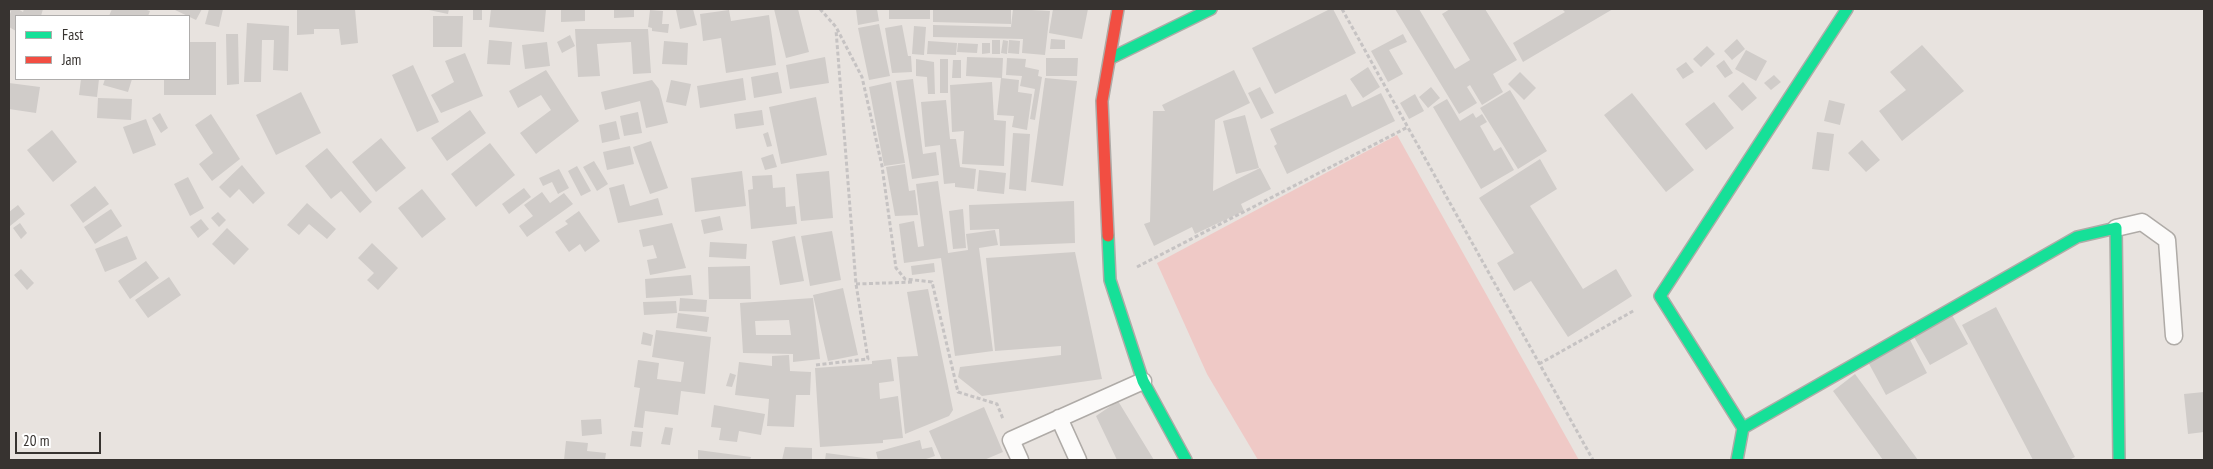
<!DOCTYPE html>
<html>
<head>
<meta charset="utf-8">
<style>
  body { margin:0 }
  #map { position:relative; width:2213px; height:469px; overflow:hidden; background:#e8e3df; font-family:"PT Sans Narrow",sans-serif }
  canvas { display:block }
  .frame { position:absolute; inset:0; border:10px solid #373330; pointer-events:none }
  .legend { position:absolute; left:15px; top:15px; width:175px; height:65px; box-sizing:border-box; background:#fff; border:1px solid #afadac; margin:0; padding:6px 9px; list-style:none; font-size:15px; color:#373330 }
  .legend li { display:flex; align-items:center; gap:10px; height:25px }
  .legend b { width:25px; border:1px solid #afadac }
  .scale { position:absolute; left:15px; top:432px; width:86px; height:22px; box-sizing:border-box; border:2px solid #373330; border-top:0; padding-left:6px; font-size:15px; line-height:18px; white-space:nowrap; color:#373330; -webkit-text-stroke:4px #fff; paint-order:stroke }
</style>
</head>
<body>
<div id="map">
<canvas width="2213" height="469"></canvas>
<div class="frame"></div>
<ul class="legend">
<li><b style="height:6px;background:#16e098"></b>Fast</li>
<li><b style="height:6px;background:#f24e42"></b>Jam</li>
</ul>
<div class="scale">20 m</div>
</div>
<script>
const g = document.querySelector('canvas').getContext('2d');
g.lineJoin = 'round';
function fillPath(path, color) {
  g.fillStyle = color;
  g.fill(path, 'evenodd');
}
function toPath(rows) {
  const path = new Path2D();
  for (const r of rows) {
    path.moveTo(r[0], r[1]);
    for (let i = 2; i < r.length; i += 2) path.lineTo(r[i], r[i + 1]);
  }
  return path;
}
function strokePath(path, color, width, dash) {
  g.strokeStyle = color;
  g.lineWidth = width;
  g.lineCap = dash ? 'butt' : 'round';
  g.setLineDash(dash || []);
  g.stroke(path);
}
fillPath(toPath([
  [1397,135,1579,460,1258,460,1207,374,1157,263]
]), '#efc9c6');
fillPath(toPath([
  [9,9,18,9,23,12,24,9,43,9,41,16,16,16,16,31,9,27,9,17,11,11,9,11],
  [112,9,144,9,150,11,148,16,109,16],
  [173,9,202,9,196,20],
  [209,9,223,9,219,27,205,24],
  [297,9,355,9,358,43,341,45,339,29,314,29,314,34,297,35],
  [424,9,449,9,448,14],
  [473,9,482,9,482,20,473,20],
  [491,9,546,9,544,32,489,27],
  [561,9,585,9,585,21,561,22],
  [614,9,634,9,634,17,614,18],
  [683,9,693,9,697,25,680,29,676,10],
  [774,9,798,9,809,52,786,58],
  [856,9,877,9,879,21,858,25],
  [889,9,930,9,930,19,889,19],
  [933,9,1011,9,1011,24,933,22],
  [1013,9,1050,11,1045,55,1022,53,1023,39,933,37,933,25,1011,27],
  [1053,9,1088,9,1082,39,1049,33],
  [1330,9,1333,9,1356,53,1275,94,1252,48],
  [1395,9,1419,9,1455,69,1470,60,1442,14,1450,9,1485,9,1517,60,1493,74,1503,92,1482,105,1470,85,1467,87,1477,103,1459,114],
  [1562,9,1613,9,1523,62,1513,43,1565,12],
  [650,10,663,11,662,24,669,24,668,33,652,31,652,28,648,27],
  [729,10,731,21,769,15,776,65,726,73,721,38,703,41,700,14],
  [433,16,463,16,462,47,433,47],
  [247,23,289,26,288,71,273,70,274,40,262,40,261,82,244,82],
  [879,24,890,76,869,80,858,28],
  [902,25,908,56,911,56,912,72,892,73,885,28],
  [914,26,926,27,924,55,912,54],
  [575,29,648,29,651,73,633,74,631,42,597,44,600,76,578,77],
  [226,34,238,34,239,84,227,85],
  [1403,34,1407,42,1389,50,1403,74,1388,82,1371,51],
  [570,35,575,46,562,53,557,42],
  [1051,39,1065,40,1065,49,1050,49],
  [1737,39,1745,49,1732,60,1724,51],
  [489,40,512,42,510,65,487,64],
  [992,40,1000,40,1000,54,992,54],
  [1003,40,1008,41,1007,54,1001,53],
  [1009,40,1020,41,1019,54,1008,53],
  [664,41,688,43,687,65,662,64],
  [928,41,957,43,956,55,927,54],
  [189,42,216,42,216,95,164,95,164,79,189,79],
  [547,42,550,66,525,69,522,45],
  [958,43,978,44,977,53,957,52],
  [982,43,990,43,990,53,982,54],
  [1922,45,1964,91,1902,141,1879,111,1906,90,1890,72],
  [1707,46,1715,54,1701,67,1693,59],
  [1746,50,1767,61,1756,81,1735,69],
  [465,53,483,96,441,113,431,95,454,82,445,61],
  [825,57,829,83,790,89,786,65],
  [967,57,1003,58,1002,78,966,76],
  [1007,58,1026,59,1025,67,1039,70,1038,76,1042,77,1035,120,1030,119,1035,89,1020,86,1022,76,1006,75],
  [1046,58,1078,58,1077,76,1046,76],
  [916,59,934,62,935,94,928,94,927,77,916,76],
  [940,59,948,59,948,93,940,93],
  [953,60,961,60,961,78,952,78],
  [1724,60,1733,73,1725,78,1716,66],
  [1686,62,1694,72,1683,79,1676,69],
  [413,65,439,122,417,132,392,75],
  [1368,67,1380,87,1363,98,1350,79],
  [546,70,579,121,536,154,520,133,551,110,541,95,518,108,509,91],
  [1234,70,1250,103,1215,120,1213,191,1260,168,1271,189,1241,204,1244,211,1212,226,1195,234,1192,227,1154,246,1144,224,1150,222,1153,111,1165,111,1162,105],
  [778,72,782,93,754,98,751,77],
  [1520,72,1536,88,1524,100,1508,84],
  [1774,75,1781,82,1771,90,1764,83],
  [743,78,746,100,700,108,697,86],
  [1001,78,1019,80,1018,92,1032,94,1027,130,1012,127,1014,116,997,115],
  [1045,78,1077,81,1063,186,1031,182],
  [81,79,99,79,97,97,79,95],
  [105,79,132,79,128,92,103,85],
  [913,79,923,154,936,152,939,175,912,179,896,81],
  [652,80,659,89,668,123,646,128,640,101,605,110,601,92],
  [671,80,691,84,686,106,666,102],
  [891,82,905,163,884,166,869,87],
  [992,82,994,120,1006,121,1004,166,962,164,964,131,952,132,950,85],
  [1743,82,1757,98,1742,111,1728,96],
  [9,83,40,87,36,113,9,109],
  [1260,87,1274,113,1261,119,1248,93],
  [1431,87,1440,98,1428,108,1419,97],
  [1510,90,1547,151,1518,169,1480,108],
  [301,92,321,133,276,155,256,115],
  [1381,93,1395,121,1287,174,1274,146,1277,144,1270,129,1346,94,1352,107],
  [1632,93,1694,170,1666,192,1604,115],
  [1415,94,1424,111,1409,119,1400,103],
  [816,97,827,155,781,164,769,107],
  [98,98,132,99,131,120,97,118],
  [1447,99,1460,121,1473,113,1476,118,1482,114,1487,122,1480,126,1494,151,1501,147,1514,170,1481,189,1433,107],
  [946,100,950,139,956,139,960,167,976,169,974,189,955,187,955,183,944,184,940,145,925,147,921,102],
  [1829,100,1845,104,1840,125,1824,121],
  [1714,102,1734,128,1706,150,1685,124],
  [470,110,486,133,447,161,431,138],
  [762,110,764,125,736,129,734,114],
  [638,112,642,133,624,136,620,116],
  [160,113,168,128,161,133,152,118],
  [211,114,240,159,212,181,199,164,213,153,195,125],
  [1245,115,1259,168,1236,174,1223,121],
  [146,119,156,145,133,154,123,127],
  [616,121,620,139,602,143,599,125],
  [52,130,77,162,53,182,27,150],
  [768,132,772,146,767,147,763,134],
  [1817,132,1834,134,1829,171,1812,169],
  [1013,133,1030,134,1026,191,1009,189],
  [381,138,406,168,376,192,352,162],
  [1862,140,1880,160,1866,172,1848,153],
  [651,141,668,188,650,194,633,147],
  [490,143,515,175,476,207,451,174],
  [630,146,634,164,607,170,603,152],
  [327,148,372,202,360,213,341,191,331,199,305,166],
  [773,154,777,167,765,170,761,158],
  [1540,159,1557,189,1530,206,1583,289,1616,269,1632,296,1568,337,1531,281,1514,291,1497,263,1514,253,1479,198],
  [594,161,608,184,597,191,583,167],
  [905,164,909,191,915,190,918,215,895,216,886,167],
  [242,165,265,193,253,204,239,189,230,198,219,187],
  [577,166,591,191,581,196,568,171],
  [559,169,569,188,558,194,552,182,543,186,539,178],
  [979,170,1006,173,1004,194,977,191],
  [742,171,746,206,695,212,691,178],
  [829,171,833,218,801,221,796,174],
  [772,175,773,188,785,187,786,207,795,206,797,224,751,229,748,190,753,189,752,176],
  [188,177,204,208,190,216,174,184],
  [938,181,948,253,968,250,966,234,995,230,998,245,979,248,993,351,955,356,941,258,904,263,899,224,914,221,918,247,924,246,916,184],
  [624,184,630,206,658,198,663,215,618,223,609,188],
  [95,186,109,204,83,223,70,205],
  [524,188,531,197,509,214,502,204],
  [422,189,446,219,422,238,398,208],
  [542,192,550,203,564,193,573,204,527,237,519,226,533,216,524,205],
  [1074,201,1075,243,1000,246,999,229,970,230,969,205],
  [307,203,336,229,327,239,309,224,299,235,287,225],
  [18,205,25,214,10,226,9,212],
  [111,209,122,226,95,244,84,227],
  [963,209,966,248,953,249,949,211],
  [579,211,600,241,585,252,580,244,569,252,555,232,568,224,565,221],
  [218,212,226,220,219,227,211,218],
  [720,216,723,230,704,234,701,220],
  [201,219,209,229,198,238,190,227],
  [20,223,27,233,21,239,13,228],
  [672,223,686,268,650,275,647,260,657,258,653,245,643,247,639,230],
  [227,228,249,249,234,265,212,244],
  [832,231,841,280,810,286,801,236],
  [127,236,137,259,105,272,95,249],
  [795,236,804,281,780,285,772,241],
  [710,242,747,244,746,259,709,257],
  [372,243,398,268,378,290,367,280,374,273,358,258],
  [1075,252,1102,379,982,396,958,377,960,367,1061,355,1061,346,995,351,986,258],
  [146,261,159,278,130,299,118,281],
  [934,263,935,272,912,275,911,266],
  [750,266,751,299,709,299,708,267],
  [21,269,34,283,27,290,14,275],
  [691,275,693,295,646,298,645,279],
  [169,277,181,295,148,318,135,300],
  [843,288,858,355,828,361,813,295],
  [928,289,953,410,949,416,905,434,897,357,918,356,907,292],
  [680,298,707,300,706,312,679,311],
  [813,298,820,359,793,362,793,354,743,353,740,303],
  [789,320,791,335,756,335,755,321],
  [676,301,677,313,644,315,643,302],
  [1996,307,2075,457,2069,460,2033,460,1962,325],
  [678,313,709,317,707,332,676,328],
  [1952,315,1968,344,1930,365,1914,337],
  [656,330,711,337,705,394,681,391,678,415,645,411,643,428,634,427,640,388,634,387,638,360,659,363,657,379,681,382,684,362,652,357],
  [643,332,653,335,651,346,641,344],
  [1910,340,1927,373,1886,395,1868,362],
  [789,355,790,371,811,372,810,395,796,395,794,427,767,426,769,399,735,395,739,362,772,366,772,356],
  [891,359,894,381,879,383,880,399,898,396,903,438,883,440,883,443,820,447,815,368,872,364,872,361],
  [730,373,736,375,732,387,726,386],
  [1855,374,1918,460,1883,460,1833,391],
  [2204,392,2204,432,2188,434,2184,394],
  [1118,401,1154,460,1117,460,1096,416],
  [714,405,765,414,761,435,739,431,737,442,719,440,721,428,711,427],
  [984,407,1003,452,984,460,942,460,929,431],
  [601,419,602,434,582,436,581,420],
  [665,427,673,428,670,445,661,444],
  [632,431,643,432,641,447,630,446],
  [920,440,922,449,932,447,935,456,926,459,926,460,878,460,876,452],
  [566,441,588,443,587,451,606,453,605,460,564,460],
  [785,447,812,448,812,460,782,460],
  [698,450,751,457,750,460,698,460],
  [826,453,872,459,872,460,825,460]
]), '#d0ccc9');
const lane = toPath([
  [2116,228,2142,222,2167,240,2174,336],
  [1059,418,1078,460],
  [1020,460,1011,440,1143,381]
]);
const fast = toPath([
  [1111,58,1211,9],
  [1108,236,1110,280,1143,381,1186,460],
  [1743,428,2077,237,2116,228,2119,460],
  [1737,460,1743,428,1660,296,1847,9]
]);
const jam = toPath([
  [1108,236,1102,101,1118,9]
]);
strokePath(lane, '#afaba7', 19);
strokePath(fast, '#afaba7', 14);
strokePath(jam, '#afaba7', 14);
strokePath(toPath([
  [820,9,836,27,862,77,882,166,896,268,905,279,932,282,958,392,997,404,1003,419],
  [1342,9,1593,460],
  [1137,267,1408,127],
  [856,284,914,282],
  [1539,364,1635,310],
  [816,365,868,359,856,284,836,30]
]), '#c6c3c3', 3, [4, 2.5]);
strokePath(lane, '#fcfbfa', 16);
strokePath(fast, '#16e098', 11);
strokePath(jam, '#f24e42', 11);
</script>
</body>
</html>
